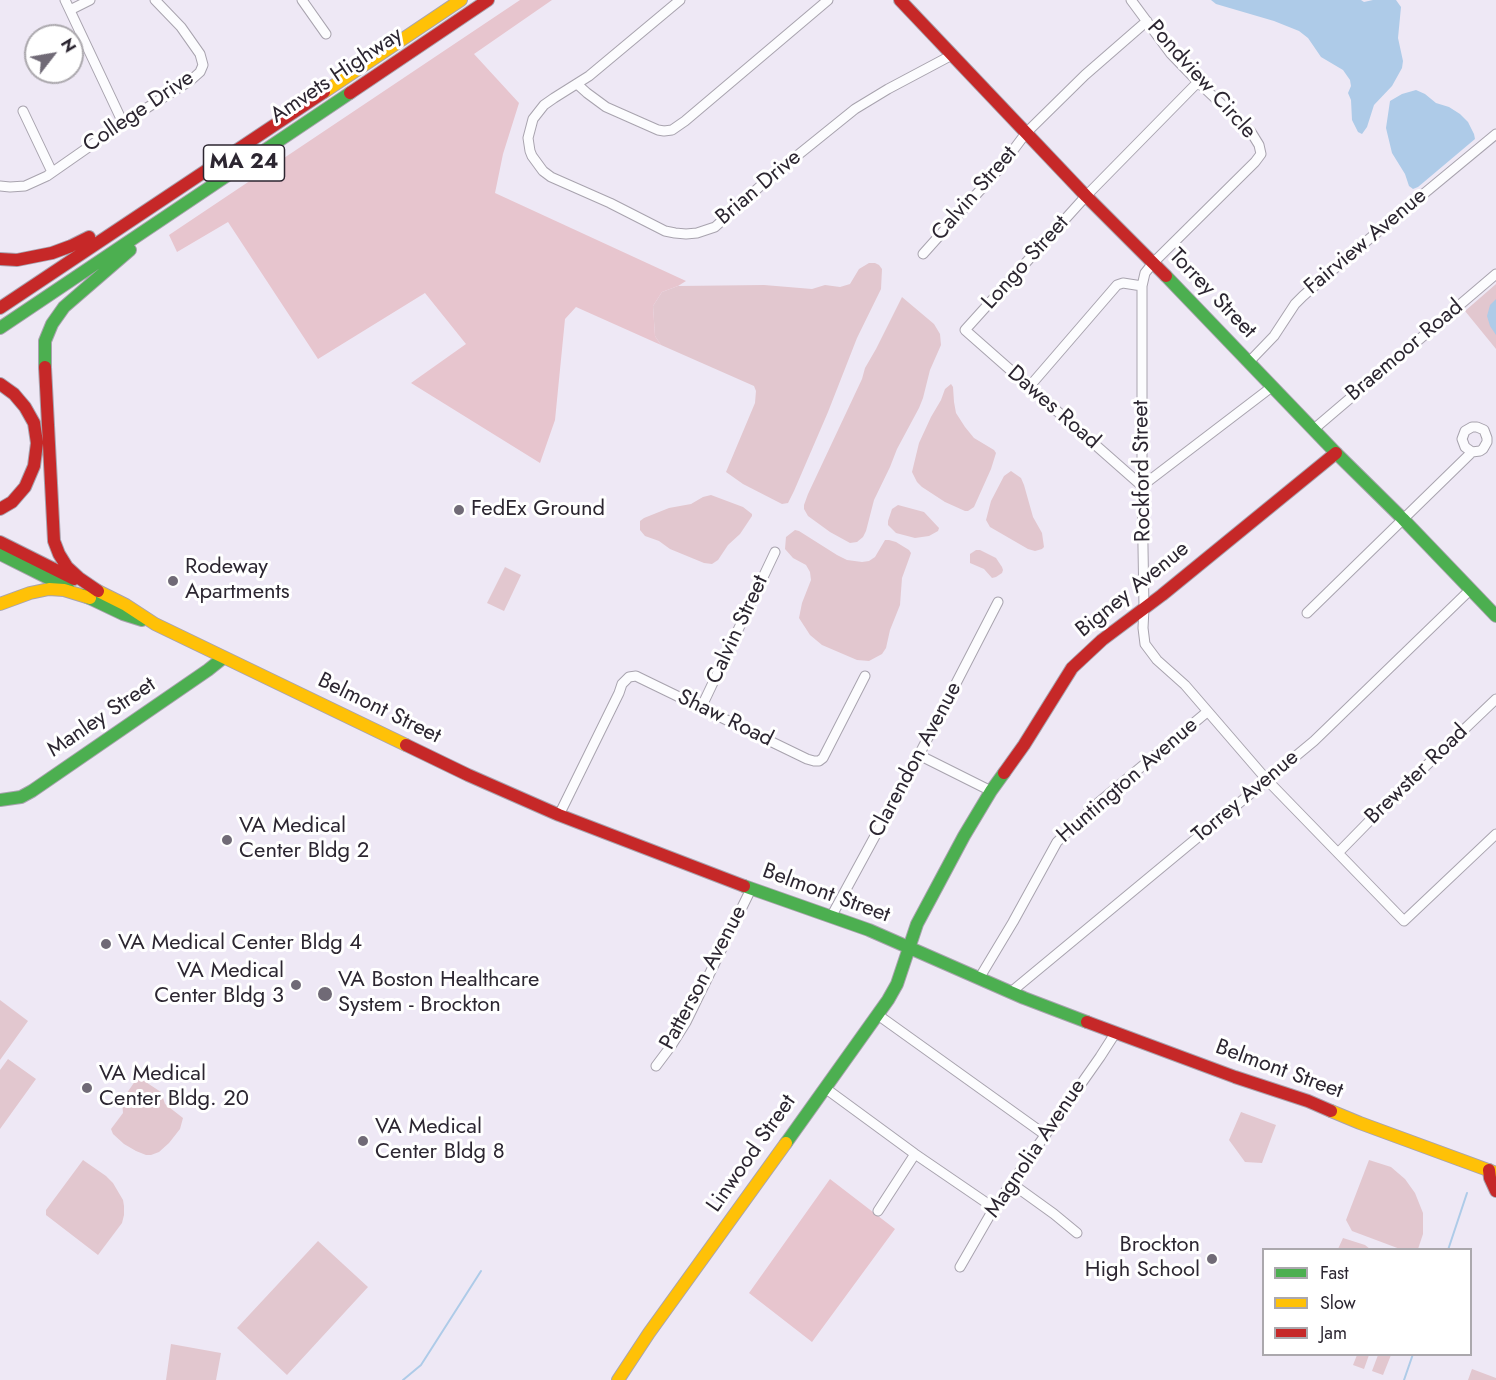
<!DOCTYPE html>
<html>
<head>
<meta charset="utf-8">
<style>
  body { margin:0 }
  #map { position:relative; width:1496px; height:1380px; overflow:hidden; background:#eee8f5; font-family:Jost,sans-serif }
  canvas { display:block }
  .legend { position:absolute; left:1262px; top:1248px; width:210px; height:108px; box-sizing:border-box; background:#fff; border:2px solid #aba8ad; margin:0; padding:8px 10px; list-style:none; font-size:18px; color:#2c2631 }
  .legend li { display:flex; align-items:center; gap:12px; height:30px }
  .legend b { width:30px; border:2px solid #aba8ad }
  .north { position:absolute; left:24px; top:24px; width:60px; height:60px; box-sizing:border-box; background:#fff; border:2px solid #aba8ad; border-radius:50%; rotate:59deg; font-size:16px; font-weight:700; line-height:24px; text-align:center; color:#2c2631 }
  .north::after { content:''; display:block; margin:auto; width:21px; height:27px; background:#706a76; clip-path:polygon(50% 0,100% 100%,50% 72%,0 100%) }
</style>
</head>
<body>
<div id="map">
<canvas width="1496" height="1380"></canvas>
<ul class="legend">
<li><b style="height:8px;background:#4caf50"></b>Fast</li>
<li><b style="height:8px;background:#ffc107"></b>Slow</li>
<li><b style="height:8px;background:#c62828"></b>Jam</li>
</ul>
<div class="north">N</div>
</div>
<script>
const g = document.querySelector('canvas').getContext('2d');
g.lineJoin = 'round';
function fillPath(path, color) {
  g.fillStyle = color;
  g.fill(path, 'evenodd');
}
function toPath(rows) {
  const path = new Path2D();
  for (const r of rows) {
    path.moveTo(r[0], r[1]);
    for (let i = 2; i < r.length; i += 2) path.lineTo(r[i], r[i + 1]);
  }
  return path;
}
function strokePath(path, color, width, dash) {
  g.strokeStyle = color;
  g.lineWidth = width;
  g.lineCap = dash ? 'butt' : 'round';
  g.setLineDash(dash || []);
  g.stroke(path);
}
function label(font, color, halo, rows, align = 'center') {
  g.font = font + ' Jost,sans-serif';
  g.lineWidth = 6;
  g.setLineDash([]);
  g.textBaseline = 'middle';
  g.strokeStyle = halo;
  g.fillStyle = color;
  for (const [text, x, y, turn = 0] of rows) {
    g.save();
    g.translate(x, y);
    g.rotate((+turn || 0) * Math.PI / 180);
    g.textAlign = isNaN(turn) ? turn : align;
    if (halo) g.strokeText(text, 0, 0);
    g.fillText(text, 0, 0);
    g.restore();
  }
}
fillPath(toPath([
  [869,263,875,263,879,265,882,269,881,289,857,338,828,412,794,491,788,503,782,504,743,484,726,472,755,403,756,391,754,386,661,345,655,336,653,306,662,292,678,286,764,285,812,289,825,285,840,287,850,284,859,269],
  [1496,284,1496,349,1465,311],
  [902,297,934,324,940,334,941,345,930,370,923,398,919,408,897,449,890,467,874,500,866,531,863,537,857,542,850,543,830,532,808,516,804,509,804,505,808,494,862,379,865,368,876,349],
  [951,384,953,387,954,402,956,413,965,427,974,438,994,450,996,453,991,469,974,507,968,511,965,511,945,502,922,487,917,482,912,472,919,443,931,417,941,400,945,389],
  [1011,471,1021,478,1024,485,1033,517,1042,533,1044,547,1042,549,1035,551,1028,549,990,527,986,520,991,501,1004,476],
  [711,495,743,507,752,514,752,516,740,534,728,545,718,560,712,564,704,563,670,549,659,541,645,536,640,530,640,521,644,518,669,508,691,504,703,497],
  [898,505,924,512,939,528,938,531,929,536,915,538,896,533,888,525,888,521,892,509],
  [795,530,799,531,837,555,847,560,862,562,869,561,875,557,885,540,889,540,896,542,909,550,911,553,910,556,902,578,900,605,890,630,886,648,882,654,869,661,857,660,822,645,810,635,799,618,802,603,811,580,810,572,806,565,793,558,785,549,786,537],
  [976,550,980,550,996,558,1002,567,1003,570,1002,573,996,577,992,578,984,569,970,563,970,554],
  [505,567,521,575,504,611,487,603],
  [0,1000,28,1021,0,1060],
  [8,1059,36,1079,0,1129,0,1070],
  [138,1077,161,1092,165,1104,183,1118,180,1129,169,1143,159,1152,151,1155,146,1155,136,1151,124,1144,113,1134,111,1129,123,1113,122,1100],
  [1241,1112,1276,1125,1262,1163,1245,1162,1229,1140],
  [83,1160,106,1176,113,1183,123,1200,124,1206,124,1215,122,1223,98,1255,46,1215,46,1210],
  [1369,1160,1391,1167,1405,1179,1415,1193,1423,1213,1423,1234,1418,1249,1400,1249,1352,1231,1346,1220],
  [1343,1238,1365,1245,1370,1249,1338,1249],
  [318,1241,368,1287,287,1375,237,1328],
  [171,1344,221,1353,216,1380,166,1380],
  [1357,1355,1369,1355,1364,1369,1353,1365],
  [1378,1355,1391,1355,1383,1375,1372,1371],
  [1472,1369,1496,1378,1496,1380,1468,1380]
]), '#e2c7cf');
fillPath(toPath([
  [520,0,552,0,474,54,519,103,503,154,495,193,686,281,678,286,662,292,653,306,655,336,661,345,576,307,565,319,555,420,540,463,411,383,466,344,425,293,318,359,228,222,177,252,169,235],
  [830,1179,895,1229,812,1342,749,1293]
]), '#e7c5ce');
fillPath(toPath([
  [1211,0,1361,0,1364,2,1373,0,1396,0,1401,7,1398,38,1403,61,1402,68,1392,86,1374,105,1367,127,1362,134,1358,132,1352,120,1351,100,1348,93,1351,86,1350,80,1343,70,1321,57,1308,38,1299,31,1274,21,1216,4],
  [1416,90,1425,94,1436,103,1449,107,1460,114,1468,122,1474,134,1475,139,1418,187,1413,189,1409,186,1405,174,1392,153,1386,128,1390,101,1402,94],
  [1496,299,1496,335,1490,326,1487,316,1490,305]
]), '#aecbe8');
strokePath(toPath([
  [1448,1250,1467,1193],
  [403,1380,421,1365,481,1271],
  [1404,1380,1413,1354]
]), '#aecbe8', 2);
const street = toPath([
  [65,0,123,123],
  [302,0,326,34],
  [680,0,589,76,554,98,544,105,533,119,528,138,530,151,532,156,543,171,551,177,610,203,665,231,675,233,686,234,697,233,715,227,767,180,855,109,888,89,952,55],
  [1131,0,1171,54,1198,82,1251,132,1259,145,1261,154,1255,162,1153,263,1145,273,1142,286,1142,486,1144,608,1143,628,1145,644,1157,660,1185,685,1267,780,1404,921,1496,834],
  [70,10,90,0],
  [1198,82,1086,196,965,330,1142,486,1273,386],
  [577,84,587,93,606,107,658,130,664,131,672,130,685,121,828,0],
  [23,111,52,172],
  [0,186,10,187,25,186,47,176,123,123,191,80,200,72,203,65,200,54,181,27,155,0],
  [923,254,999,169,1026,133,1085,75,1147,21],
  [1249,362,1274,336,1295,304,1303,296,1351,254,1496,134],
  [1029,387,1117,285,1123,283,1142,286],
  [1314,429,1496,274],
  [1307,613,1472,452,1480,451,1483,449,1487,442,1487,438,1484,430,1477,427,1472,427,1465,431,1462,439,1465,447,1472,452],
  [701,708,775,552],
  [919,755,991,791],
  [559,815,619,693,622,684,629,677,636,676,640,678,807,759,814,761,819,761,823,758,865,676],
  [1338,853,1387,803,1496,699],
  [831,917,919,755,998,602],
  [980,977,1013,922,1057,842,1098,803,1207,712],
  [1011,992,1314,741,1471,589],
  [878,1015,1044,1134],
  [656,1066,671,1046,686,1022,751,889],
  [825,1088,915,1154,994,1208],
  [1011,1183,1054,1214,1077,1233],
  [878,1211,915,1154],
  [960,1267,994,1208,1100,1057,1116,1032]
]);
const fast = toPath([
  [1166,276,1336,453,1403,519,1496,616],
  [0,328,350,93],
  [45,367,45,341,52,324,64,307,130,250],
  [0,554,68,588],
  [83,595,123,614,142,620],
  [0,800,21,797,32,791,208,670,223,658],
  [744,886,869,930,1024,998,1087,1022],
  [786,1143,888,1000,897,984,917,924,964,836,991,791,1004,773]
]);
const slow = toPath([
  [324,92,461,0],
  [92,588,126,605,155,624,406,745],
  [0,604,30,593,49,589,64,590,90,598],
  [1331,1111,1360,1123,1496,1173],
  [618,1380,649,1333,786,1143]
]);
const jam = toPath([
  [900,0,1086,196,1166,276],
  [350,93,488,0],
  [0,259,17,260,52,253,71,246,89,237],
  [0,308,324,92],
  [45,367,54,541,59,554,67,567,79,578,98,591],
  [0,384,14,394,25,407,34,423,37,443,34,466,25,487,12,502,0,509],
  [0,542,74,579],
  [406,745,468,775,559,815,744,886],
  [1004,773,1024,745,1072,668,1102,640,1162,595,1336,453],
  [1087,1022,1235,1077,1308,1101,1331,1111],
  [1489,1170,1490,1178,1496,1191]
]);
strokePath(street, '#a8a3ae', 11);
strokePath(fast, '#a8a3ae', 14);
strokePath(slow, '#a8a3ae', 14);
strokePath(jam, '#a8a3ae', 14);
strokePath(street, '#fcfcfe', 9);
strokePath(fast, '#4caf50', 12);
strokePath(slow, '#ffc107', 12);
strokePath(jam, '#c62828', 12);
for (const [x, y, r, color] of [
  [459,510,6,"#706a76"],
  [173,581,6,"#706a76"],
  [227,840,6,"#706a76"],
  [106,944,6,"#706a76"],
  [296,985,6,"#706a76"],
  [325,994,8,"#706a76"],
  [87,1088,6,"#706a76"],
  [363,1141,6,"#706a76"],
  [1212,1259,6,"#706a76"]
]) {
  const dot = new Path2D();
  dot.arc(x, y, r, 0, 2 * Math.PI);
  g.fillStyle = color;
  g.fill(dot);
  strokePath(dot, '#fff', 2);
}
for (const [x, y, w] of [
  [244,163,81]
]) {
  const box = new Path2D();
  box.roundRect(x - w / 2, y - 18, w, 36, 4.5);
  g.fillStyle = '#fff';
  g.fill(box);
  strokePath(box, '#2c2631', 1.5);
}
label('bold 21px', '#2c2631', null, [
  ["MA 24",244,163]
]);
label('22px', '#2c2631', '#fff', [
  ["Amvets Highway",337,76,-34],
  ["Pondview Circle",1201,80,48],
  ["College Drive",139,112,-34],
  ["Brian Drive",759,188,-40],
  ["Calvin Street",975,194,-49],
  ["Fairview Avenue",1366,242,-40],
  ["Longo Street",1026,263,-48],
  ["Torrey Street",1212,294,46],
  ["Braemoor Road",1405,351,-40],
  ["Dawes Road",1053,408,41],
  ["Rockford Street",1143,471,-91],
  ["Bigney Avenue",1133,590,-39],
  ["Calvin Street",738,630,-65],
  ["Belmont Street",379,709,26],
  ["Manley Street",102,718,-34],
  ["Shaw Road",725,719,26],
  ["Clarendon Avenue",916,760,-62],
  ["Brewster Road",1417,775,-44],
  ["Huntington Avenue",1128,781,-41],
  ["Torrey Avenue",1246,797,-40],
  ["Belmont Street",826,894,20],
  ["Patterson Avenue",704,978,-62],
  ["Belmont Street",1279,1070,20],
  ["Magnolia Avenue",1036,1149,-56],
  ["Linwood Street",752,1154,-55]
]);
label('22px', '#2c2631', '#fff', [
  ["FedEx Ground",471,510],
  ["Rodeway",185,568],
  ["Apartments",185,593],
  ["VA Medical",239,827],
  ["Center Bldg 2",239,852],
  ["VA Medical Center Bldg 4",118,944],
  ["VA Medical",284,972,"right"],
  ["Center Bldg 3",284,997,"right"],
  ["VA Boston Healthcare",338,981],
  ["System - Brockton",338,1006],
  ["VA Medical",99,1075],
  ["Center Bldg. 20",99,1100],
  ["VA Medical",375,1128],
  ["Center Bldg 8",375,1153],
  ["Brockton",1200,1246,"right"],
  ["High School",1200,1271,"right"]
], 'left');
</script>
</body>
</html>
